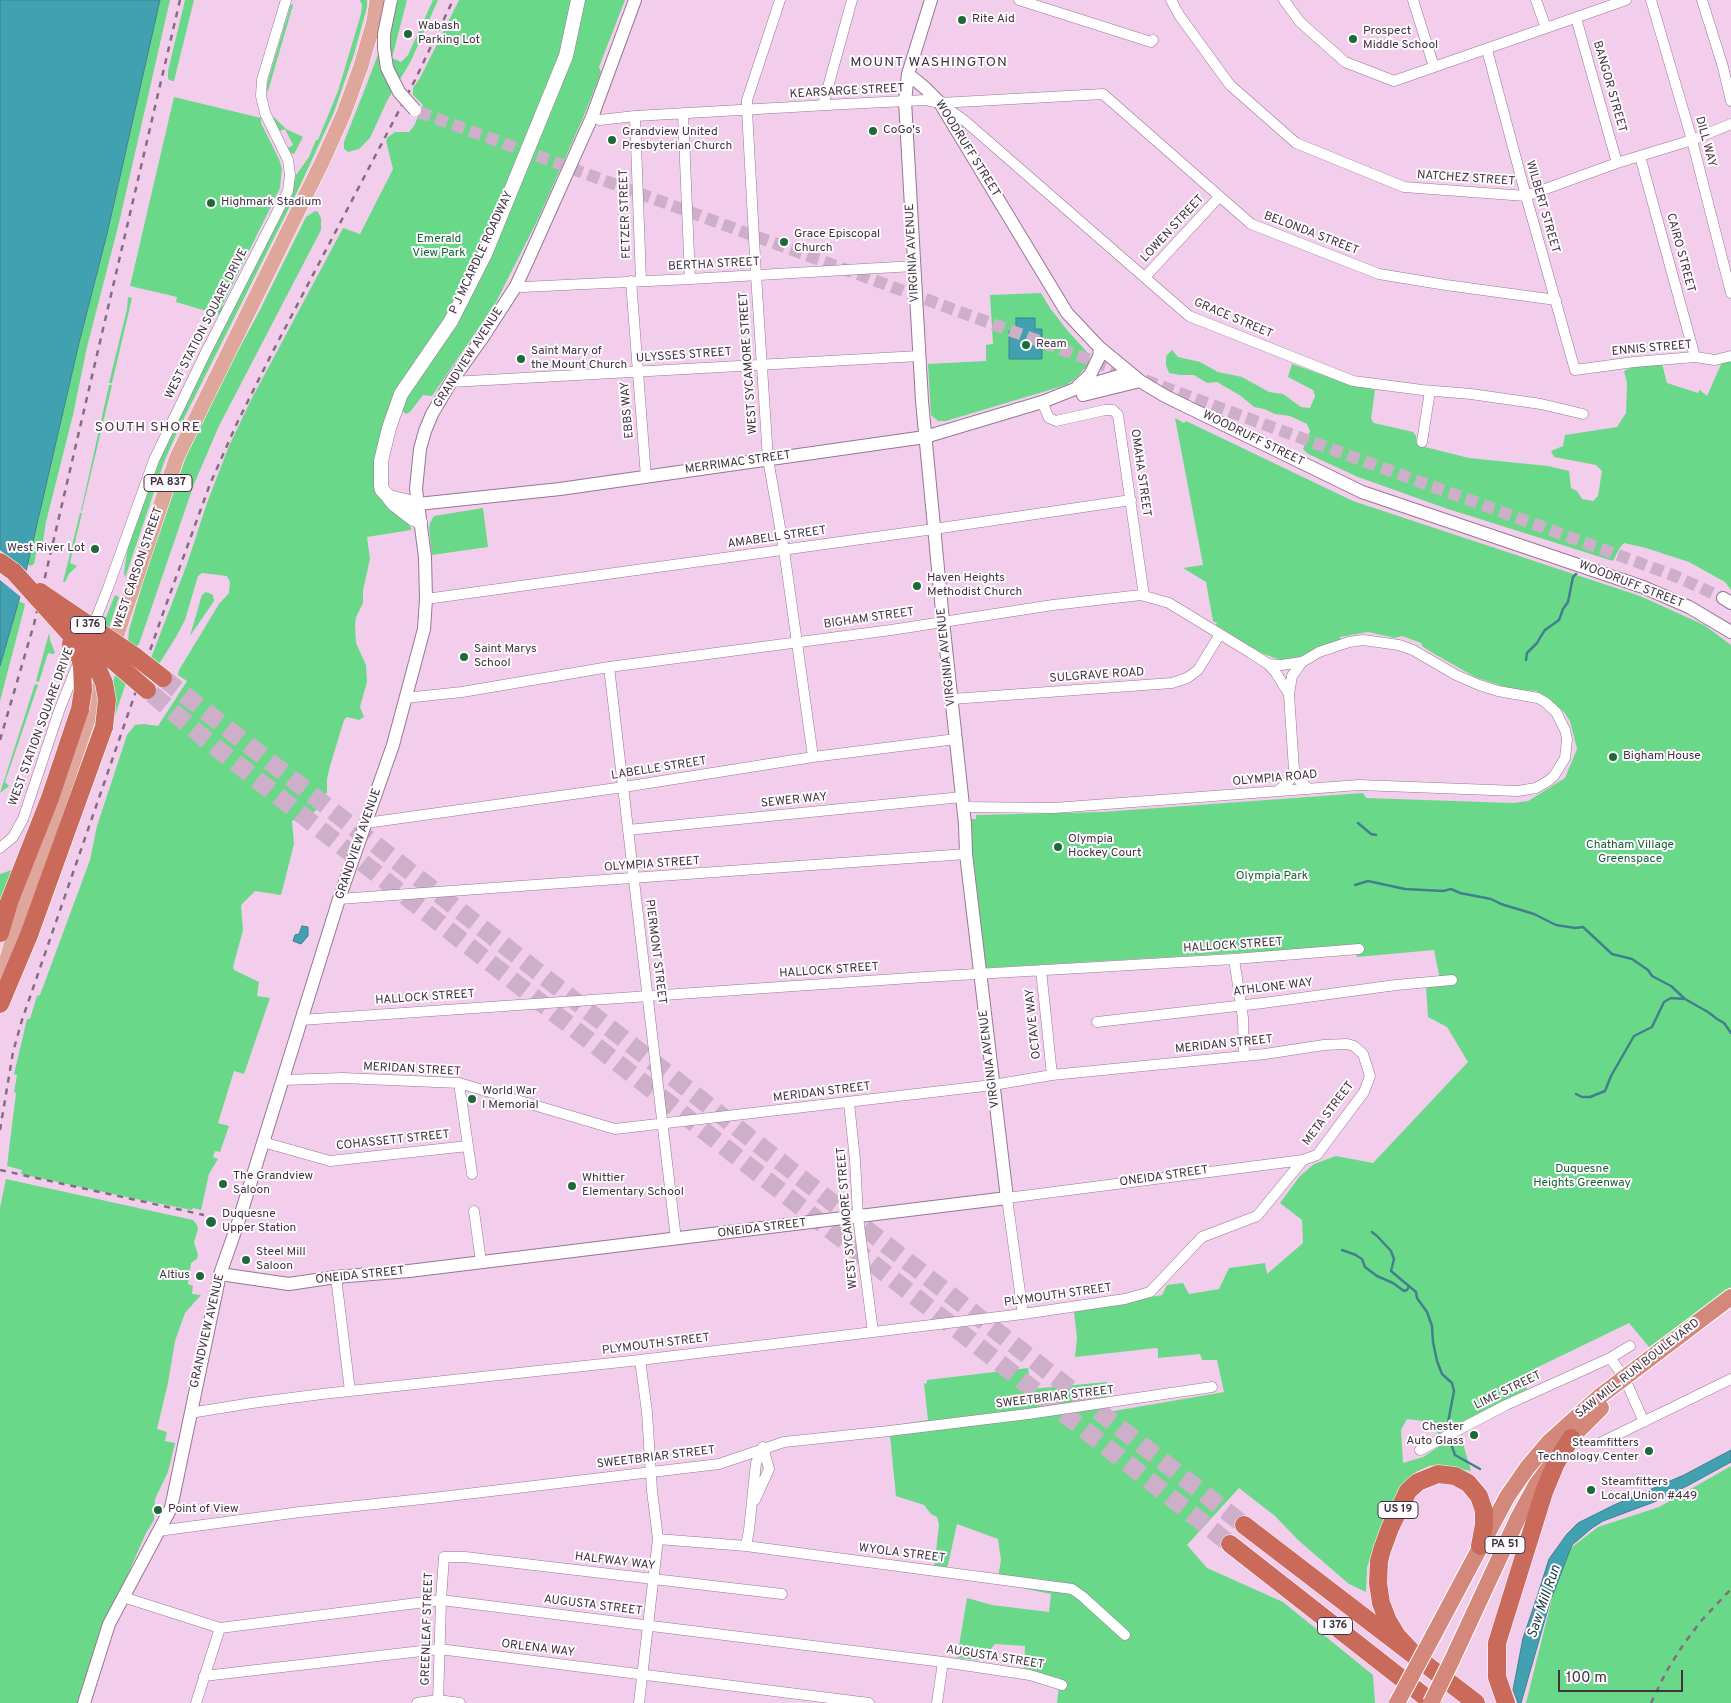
<!DOCTYPE html>
<html>
<head>
<meta charset="utf-8">
<style>
  body { margin:0 }
  #map { position:relative; width:1731px; height:1703px; overflow:hidden; background:#f2ceec; font-family:Overpass,sans-serif }
  canvas { display:block }
  .scale { position:absolute; left:1558px; top:1670px; width:125px; height:22px; box-sizing:border-box; border:2px solid #40323e; border-top:0; padding-left:6px; font-size:15px; line-height:18px; white-space:nowrap; color:#40323e; -webkit-text-stroke:4px #fefbfe; paint-order:stroke }
</style>
</head>
<body>
<div id="map">
<canvas width="1731" height="1703"></canvas>
<div class="scale">100 m</div>
</div>
<script>
const g = document.querySelector('canvas').getContext('2d');
g.lineJoin = 'round';
function fillPath(path, color) {
  g.fillStyle = color;
  g.fill(path, 'evenodd');
}
function toPath(rows) {
  const path = new Path2D();
  for (const r of rows) {
    path.moveTo(r[0], r[1]);
    for (let i = 2; i < r.length; i += 2) path.lineTo(r[i], r[i + 1]);
  }
  return path;
}
function strokePath(path, color, width, dash) {
  g.strokeStyle = color;
  g.lineWidth = width;
  g.lineCap = dash ? 'butt' : 'round';
  g.setLineDash(dash || []);
  g.stroke(path);
}
function label(font, color, halo, rows, align = 'center') {
  g.font = font + ' Overpass,sans-serif';
  g.lineWidth = 4;
  g.setLineDash([]);
  g.textBaseline = 'middle';
  g.strokeStyle = halo;
  g.fillStyle = color;
  for (const [text, x, y, turn = 0] of rows) {
    g.save();
    g.translate(x, y);
    g.rotate((+turn || 0) * Math.PI / 180);
    g.textAlign = isNaN(turn) ? turn : align;
    if (halo) g.strokeText(text, 0, 0);
    g.fillText(text, 0, 0);
    g.restore();
  }
}
fillPath(toPath([
  [160,0,170,0,119,223,87,347,73,415,46,522,43,542,36,554,34,564,30,566,27,563,79,343,107,234],
  [185,0,194,0,174,81,172,81,168,79,168,71],
  [360,0,367,0,367,7,354,54,334,112,297,192,178,430,164,462,125,578,124,573,128,546,160,459,178,418,288,202,293,190,296,175,309,157,316,140,318,140,338,91,361,14,362,5],
  [397,0,407,0,392,58,401,62,408,55,433,0,438,0,411,61,387,101,370,138,359,149,348,152,344,149,344,142,368,81,394,11],
  [459,0,625,0,599,67,601,72,583,118,539,217,490,314,489,313,432,396,423,395,410,412,406,414,401,410,399,387,385,417,375,458,374,487,381,499,408,523,411,528,411,530,367,537,370,559,363,590,363,603,356,617,355,625,356,643,366,665,367,682,360,707,364,717,359,720,347,717,344,720,330,766,327,779,327,792,319,808,307,817,297,818,292,821,294,844,281,895,255,891,242,904,241,907,243,930,233,967,234,970,259,982,257,996,270,998,244,1074,234,1071,218,1123,229,1126,220,1152,215,1151,213,1157,218,1159,209,1174,201,1210,193,1208,192,1210,131,1198,21,1174,22,1170,7,1166,16,1093,14,1092,17,1075,14,1074,27,1019,30,1019,37,996,40,995,90,860,97,826,127,735,135,725,144,724,158,726,187,681,178,675,179,670,219,604,229,593,230,582,227,576,202,573,198,576,185,620,176,637,159,664,151,658,187,564,207,503,229,446,251,400,343,228,360,234,393,169,386,141,388,137,395,132,409,132,414,126,423,105,413,95,413,88,420,78],
  [291,4,293,5,268,91,266,90,269,77],
  [174,97,261,118,261,123,279,159,282,169,280,188,222,306,223,307,220,315,176,302,177,297,130,286],
  [274,117,286,129,303,137,294,154,291,153,288,148,293,145,285,129,280,131,273,118],
  [315,211,318,212,321,218,321,230,219,426,194,484,139,644,136,647,128,642,129,630,148,565,186,457,224,376,259,312,306,217],
  [1041,293,1050,308,1067,330,1087,352,1090,356,1088,365,1075,379,1066,385,946,421,938,421,931,415,928,364,986,361,986,345,993,344,990,295],
  [128,297,132,298,112,383,109,383,127,309],
  [1172,350,1178,357,1200,362,1218,372,1242,377,1269,392,1283,394,1301,407,1310,408,1315,396,1313,390,1288,377,1292,364,1348,384,1375,390,1371,419,1374,423,1413,432,1416,436,1417,445,1469,458,1548,466,1569,471,1571,488,1577,491,1582,499,1593,501,1598,496,1602,471,1596,465,1554,457,1551,451,1563,446,1565,435,1617,427,1626,413,1627,383,1624,371,1635,366,1662,364,1667,383,1698,393,1700,390,1707,396,1722,362,1731,359,1731,590,1725,582,1689,562,1646,548,1624,543,1619,549,1613,561,1445,508,1358,477,1308,454,1303,449,1310,431,1307,424,1290,416,1275,414,1264,409,1254,407,1241,396,1217,382,1207,383,1194,375,1180,375,1169,373,1166,365,1166,356],
  [109,385,112,385,82,511,81,511],
  [1175,418,1184,423,1186,421,1353,501,1640,596,1704,625,1731,645,1731,1287,1649,1347,1629,1323,1534,1369,1539,1380,1526,1386,1527,1389,1439,1434,1424,1421,1407,1419,1401,1430,1403,1463,1423,1457,1455,1436,1461,1437,1471,1471,1440,1465,1429,1466,1416,1472,1402,1485,1367,1567,1366,1592,1349,1584,1298,1540,1275,1516,1239,1488,1187,1545,1207,1568,1283,1602,1373,1675,1375,1703,1057,1703,1060,1678,1024,1671,1025,1646,995,1644,982,1660,957,1658,967,1598,992,1605,1049,1612,1051,1594,997,1583,1001,1560,998,1539,957,1524,947,1569,934,1568,939,1525,937,1517,931,1514,924,1505,896,1496,889,1426,928,1420,924,1384,927,1383,927,1380,1028,1368,1031,1389,1107,1382,1108,1412,1224,1392,1217,1360,1202,1360,1200,1354,1158,1358,1158,1349,1156,1348,1075,1357,1077,1338,1074,1312,1162,1295,1167,1285,1183,1283,1189,1294,1219,1289,1229,1268,1265,1263,1267,1274,1303,1243,1302,1220,1280,1203,1300,1176,1314,1164,1336,1156,1373,1163,1468,1062,1447,1027,1428,1017,1426,986,1441,984,1434,950,1357,957,1355,946,986,968,969,819,976,819,976,815,1102,812,1363,793,1366,798,1513,803,1528,801,1565,778,1577,749,1570,721,1564,712,1548,698,1536,691,1511,689,1475,677,1431,652,1422,646,1421,643,1402,636,1395,638,1368,632,1340,637,1341,640,1318,648,1298,658,1280,660,1261,653,1216,625,1217,623,1213,621,1206,582,1183,568,1203,565],
  [483,508,488,547,432,555,429,528,430,523,434,516],
  [80,513,82,513,70,563,77,566,69,574,65,582,63,582],
  [206,592,213,595,214,601,190,636,201,598,202,595],
  [115,595,119,597,108,631,102,627],
  [18,601,25,604,24,609,0,701,0,666],
  [49,633,50,640,55,653,53,654,48,653,39,682,36,681],
  [116,671,127,680,113,721,111,690],
  [35,684,38,685,5,782,9,786,0,793],
  [12,870,0,904,0,874],
  [6,1179,193,1220,197,1225,198,1229,194,1242,198,1255,197,1259,191,1263,188,1284,193,1286,192,1294,201,1295,185,1313,175,1341,168,1383,157,1429,167,1432,165,1441,175,1443,168,1472,155,1499,154,1520,146,1533,103,1631,81,1703,0,1703,0,1208],
  [1731,1466,1731,1703,1526,1703,1563,1554,1598,1527,1659,1507]
]), '#69d989');
const water = toPath([
  [0,0,160,0,107,234,79,343,21,593,0,666,0,0],
  [1016,318,1035,318,1035,329,1042,329,1042,359,1009,359,1009,331,1016,330,1016,318],
  [302,926,308,927,308,936,301,944,293,941,295,935,299,934,302,926],
  [1731,1450,1731,1462,1687,1486,1654,1502,1603,1521,1592,1528,1572,1545,1550,1602,1521,1703,1518,1703,1513,1690,1523,1638,1536,1600,1549,1559,1567,1534,1578,1523,1614,1505,1684,1475,1731,1450]
]);
fillPath(water, '#41a1b1');
strokePath(water, '#41808e', 1);
fillPath(toPath([
  [0,550,28,572,22,598,0,580]
]), '#f2ceec');
strokePath(toPath([
  [1526,660,1527,653,1537,643,1541,636,1545,630,1559,620,1563,609,1568,602,1573,577,1576,574],
  [1358,823,1371,834,1376,835],
  [1355,885,1368,881,1405,889,1443,891,1451,889,1460,893,1491,899,1501,904,1534,914,1556,925,1575,928,1583,927,1612,954,1632,959,1648,970,1652,976,1671,986,1685,999],
  [1576,1094,1582,1097,1590,1097,1605,1091,1611,1076,1634,1036,1652,1027,1664,1002,1671,998,1685,999,1708,1012,1717,1019,1724,1023,1731,1033],
  [1372,1232,1377,1236],
  [1378,1237,1391,1251,1394,1259,1391,1271,1416,1292,1417,1298,1427,1312,1432,1326,1433,1342,1437,1361,1442,1374,1452,1383,1454,1391,1447,1428],
  [1342,1250,1356,1255],
  [1357,1256,1362,1259,1365,1267,1377,1276,1393,1283,1404,1291,1407,1290,1409,1286],
  [1449,1438,1455,1455,1480,1469]
]), '#41808e', 2.5);
strokePath(toPath([
  [419,112,1675,576,1723,598]
]), '#ceafc9', 12, [12, 6]);
strokePath(toPath([
  [163,678,1244,1525],
  [152,694,204,738,1230,1544]
]), '#ceafc9', 18, [18, 9]);
const minor = toPath([
  [780,0,747,100,747,110,756,275,768,459,784,550,813,757],
  [1019,0,1151,42,1153,40],
  [1171,0,1179,15,1230,85,1296,143,1404,187,1526,196,1617,163,1692,140,1731,124],
  [1284,0,1300,22,1345,62,1394,81,1626,0],
  [1413,0,1434,67],
  [1536,0,1546,28],
  [1651,0,1692,140,1731,293],
  [1702,0,1723,67,1731,101],
  [1576,18,1617,163],
  [1487,50,1526,196,1575,370,1634,362,1695,357,1715,360,1731,356],
  [823,105,852,0],
  [943,105,965,121,1189,316,1353,381,1422,390,1471,394,1541,404,1583,414],
  [683,113,690,279],
  [635,116,641,281],
  [592,117,600,120,635,116,845,104,926,100,940,103,1103,94,1251,224,1379,274,1446,285,1556,300],
  [1640,156,1695,357],
  [1145,277,1219,197],
  [631,281,646,477],
  [516,286,523,287,690,279,914,266],
  [451,382,919,356],
  [1042,402,1049,418,1056,421,1105,410,1113,410,1118,415,1144,596],
  [1422,442,1430,391],
  [426,599,934,529,1131,500],
  [91,631,108,588,154,460,205,354,288,191,290,175,288,160,265,113,261,96,262,80,267,63,286,0],
  [609,667,676,1239],
  [1289,694,1292,676,1302,662],
  [405,698,462,692,609,667,891,630,1053,605,1141,595,1169,603,1251,653,1268,664,1276,673,1289,694,1294,770,1299,780,1309,789],
  [952,699,1172,683,1187,678,1198,670,1220,634],
  [1278,791,1289,781,1294,770],
  [963,807,1054,808,1359,785,1518,791,1536,788,1548,781,1554,776,1565,758,1567,739,1565,730,1556,712,1545,702,1538,698,1498,691,1479,685,1456,675,1413,650,1399,645,1363,640,1349,642,1319,652,1302,662,1281,665,1268,664],
  [366,823,624,787,813,757,956,739],
  [628,830,962,797],
  [0,848,13,837,23,819,59,711,78,663],
  [339,899,966,854],
  [1234,959,1243,1018,1244,1056],
  [1041,970,1052,1075],
  [301,1020,925,977,1234,959,1359,949],
  [1097,1022,1263,1003,1396,985,1452,980],
  [459,1083,472,1174],
  [849,1103,855,1160,858,1217,873,1332],
  [263,1142,330,1161,468,1146],
  [474,1211,481,1262],
  [336,1277,350,1391],
  [1023,1314,1007,1198,1303,1160],
  [1610,1358,1624,1377],
  [1628,1386,1644,1422],
  [190,1413,252,1403,322,1394,640,1360,1023,1314,1125,1299,1150,1292,1202,1237,1257,1216,1303,1160,1317,1155,1364,1092,1370,1076,1363,1054,1354,1046,1347,1044,1324,1045,1265,1054,1052,1075,993,1085,615,1129,459,1083,343,1078,283,1080],
  [1602,1442,1731,1379],
  [1420,1450,1506,1405,1610,1358,1630,1346],
  [755,1500,769,1469,763,1447],
  [158,1531,300,1512,441,1497,719,1464,784,1442,889,1431,1028,1414,1212,1387],
  [658,1539,746,1546,1072,1589,1082,1596,1125,1635],
  [746,1546,749,1530,756,1463,763,1447],
  [123,1597,220,1628,441,1600,943,1662,1030,1675,1062,1685],
  [204,1676,439,1649,869,1703],
  [196,1703,220,1628],
  [417,1703,438,1700,460,1703],
  [438,1703,441,1600,444,1557,465,1557,782,1594],
  [639,1703,658,1539,652,1491,647,1412,640,1360],
  [937,1703,943,1662]
]);
const tertiary = toPath([
  [908,74,925,88,940,103,1067,313,1100,348,1140,381,1165,396,1362,492,1643,587,1689,607,1731,632],
  [1078,386,1090,375,1099,357,1100,348],
  [1083,395,1140,381],
  [418,504,560,489,925,437,1042,402,1075,389,1129,373],
  [1723,598,1731,603],
  [220,1274,289,1284,336,1277,409,1271,1007,1198,966,854,965,824,943,621,922,401,905,101,908,74,931,0],
  [84,1703,109,1624,171,1508,220,1274,238,1223,339,899,393,745,424,629,426,599,425,557,416,489,420,449,425,431,432,414,451,382,483,337,516,286,528,260,592,117,635,0]
]);
const secondary = toPath([
  [389,498,394,504,412,518,420,522],
  [418,504,389,497,382,490,381,486,381,461,389,428,401,394,451,321,485,254,566,56,578,0]
]);
const primary = toPath([
  [111,652,177,457,324,158,344,113,361,66,374,21,377,0],
  [0,984,16,927,103,676]
]);
const trunk = toPath([
  [1433,1636,1507,1497,1527,1468,1549,1442,1599,1397,1731,1297],
  [1452,1660,1518,1518,1536,1485,1571,1438,1601,1408]
]);
const motorway = toPath([
  [0,562,14,572],
  [0,933,9,902,50,798,80,709],
  [0,1004,29,935,104,727],
  [1244,1525,1476,1703],
  [1230,1544,1433,1703],
  [1413,1653,1397,1636,1388,1621,1381,1603,1378,1583,1379,1561,1382,1550,1390,1528,1408,1491,1418,1482,1438,1474,1455,1476,1468,1483,1479,1496,1484,1511,1484,1525,1480,1546],
  [1506,1703,1497,1677,1497,1643,1544,1492,1556,1463,1571,1438]
]);
strokePath(minor, '#977792', 11);
strokePath(tertiary, '#977792', 14);
strokePath(secondary, '#977792', 15);
strokePath(primary, '#fff', 16);
strokePath(trunk, '#fff', 18);
strokePath(motorway, '#fff', 19);
strokePath(minor, '#fff', 10);
strokePath(tertiary, '#fff', 12);
strokePath(secondary, '#fff', 14);
strokePath(primary, '#dfa69c', 15);
strokePath(trunk, '#d4887b', 16);
strokePath(motorway, '#c96a5a', 18);
strokePath(toPath([
  [0,740,34,624,180,0],
  [0,1130,13,1052,22,1020,162,616,210,484,237,423,272,353,415,80,453,0],
  [0,1170,204,1215],
  [1651,1703,1666,1672,1683,1645,1701,1621,1731,1589]
]), '#836d80', 2.5, [6, 6]);
const tertiaryBridge = toPath([
  [391,0,384,34,384,48,387,68,399,92,415,110]
]);
const trunkBridge = toPath([
  [1397,1703,1433,1636],
  [1431,1703,1452,1660]
]);
const motorwayBridge = toPath([
  [14,572,88,654,96,665,104,683,107,700,104,727],
  [40,592,136,657,163,678],
  [83,635,147,690],
  [71,644,80,658,82,666,83,690,80,709]
]);
strokePath(tertiaryBridge, '#977792', 14, []);
strokePath(trunkBridge, '#fff', 18, []);
strokePath(motorwayBridge, '#fff', 19, []);
strokePath(tertiaryBridge, '#fff', 12);
strokePath(trunkBridge, '#d4887b', 16);
strokePath(motorwayBridge, '#c96a5a', 18);
for (const [x, y, r, color] of [
  [962,20,5,"#1d6938"],
  [408,34,5,"#1d6938"],
  [1353,39,5,"#1d6938"],
  [873,131,5,"#1d6938"],
  [612,140,5,"#1d6938"],
  [211,203,5,"#1d6938"],
  [784,242,5,"#1d6938"],
  [1026,345,5,"#1d6938"],
  [521,359,5,"#1d6938"],
  [95,549,5,"#1d6938"],
  [917,586,5,"#1d6938"],
  [464,657,5,"#1d6938"],
  [1613,757,5,"#1d6938"],
  [1058,847,5,"#1d6938"],
  [472,1099,5,"#1d6938"],
  [223,1184,5,"#1d6938"],
  [572,1186,5,"#1d6938"],
  [211,1222,6,"#1d6938"],
  [246,1260,5,"#1d6938"],
  [200,1276,5,"#1d6938"],
  [1474,1435,5,"#1d6938"],
  [1649,1451,5,"#1d6938"],
  [1591,1490,5,"#1d6938"],
  [158,1510,5,"#1d6938"]
]) {
  const dot = new Path2D();
  dot.arc(x, y, r, 0, 2 * Math.PI);
  g.fillStyle = color;
  g.fill(dot);
  strokePath(dot, '#fefbfe', 2);
}
for (const [x, y, w] of [
  [168,483,48],
  [88,625,35],
  [1398,1510,40],
  [1505,1545,40],
  [1335,1626,35]
]) {
  const box = new Path2D();
  box.roundRect(x - w / 2, y - 8.5, w, 17, 4);
  g.fillStyle = '#fefbfe';
  g.fill(box);
  strokePath(box, '#40323e', 1);
}
label('bold 11px', '#40323e', null, [
  ["PA 837",168,483],
  ["I 376",88,625],
  ["US 19",1398,1510],
  ["PA 51",1505,1545],
  ["I 376",1335,1626]
]);
label('12px', '#40323e', '#fefbfe', [
  ["Rite Aid",972,20],
  ["Wabash",418,27],
  ["Parking Lot",418,41],
  ["Prospect",1363,32],
  ["Middle School",1363,46],
  ["CoGo's",883,131],
  ["Grandview United",622,133],
  ["Presbyterian Church",622,147],
  ["Highmark Stadium",221,203],
  ["Grace Episcopal",794,235],
  ["Church",794,249],
  ["Ream",1036,345],
  ["Saint Mary of",531,352],
  ["the Mount Church",531,366],
  ["West River Lot",85,549,"right"],
  ["Haven Heights",927,579],
  ["Methodist Church",927,593],
  ["Saint Marys",474,650],
  ["School",474,664],
  ["Bigham House",1623,757],
  ["Olympia",1068,840],
  ["Hockey Court",1068,854],
  ["World War",482,1092],
  ["I Memorial",482,1106],
  ["The Grandview",233,1177],
  ["Saloon",233,1191],
  ["Whittier",582,1179],
  ["Elementary School",582,1193],
  ["Duquesne",222,1215],
  ["Upper Station",222,1229],
  ["Steel Mill",256,1253],
  ["Saloon",256,1267],
  ["Altius",190,1276,"right"],
  ["Chester",1464,1428,"right"],
  ["Auto Glass",1464,1442,"right"],
  ["Steamfitters",1639,1444,"right"],
  ["Technology Center",1639,1458,"right"],
  ["Steamfitters",1601,1483],
  ["Local Union #449",1601,1497],
  ["Point of View",168,1510]
], 'left');
label('12px', '#40323e', '#fefbfe', [
  ["BANGOR STREET",1609,87,74],
  ["KEARSARGE STREET",847,92,-3],
  ["DILL WAY",1705,142,75],
  ["WOODRUFF STREET",967,149,58],
  ["NATCHEZ STREET",1466,179,4],
  ["WILBERT STREET",1542,207,74],
  ["FETZER STREET",626,214,-92],
  ["LOWEN STREET",1173,229,-47],
  ["BELONDA STREET",1311,234,21],
  ["P J MCARDLE ROADWAY",482,253,-65],
  ["VIRGINIA AVENUE",913,253,-93],
  ["CAIRO STREET",1680,253,75],
  ["BERTHA STREET",714,265,-3],
  ["GRACE STREET",1233,319,23],
  ["WEST STATION SQUARE DRIVE",207,324,-63],
  ["ENNIS STREET",1652,349,-5],
  ["ULYSSES STREET",684,356,-4],
  ["GRANDVIEW AVENUE",469,358,-57],
  ["WEST SYCAMORE STREET",749,363,-94],
  ["EBBS WAY",628,410,-95],
  ["WOODRUFF STREET",1253,439,26],
  ["MERRIMAC STREET",738,463,-8],
  ["OMAHA STREET",1140,473,82],
  ["AMABELL STREET",777,538,-8],
  ["WEST CARSON STREET",139,568,-71],
  ["WOODRUFF STREET",1631,585,21],
  ["BIGHAM STREET",869,619,-8],
  ["VIRGINIA AVENUE",947,657,-96],
  ["SULGRAVE ROAD",1097,676,-4],
  ["WEST STATION SQUARE DRIVE",42,727,-70],
  ["LABELLE STREET",659,769,-9],
  ["OLYMPIA ROAD",1275,779,-5],
  ["SEWER WAY",794,801,-6],
  ["GRANDVIEW AVENUE",359,844,-71],
  ["OLYMPIA STREET",652,865,-4],
  ["HALLOCK STREET",1233,946,-4],
  ["PIERMONT STREET",655,952,83],
  ["HALLOCK STREET",829,971,-4],
  ["ATHLONE WAY",1273,988,-7],
  ["HALLOCK STREET",425,998,-4],
  ["OCTAVE WAY",1034,1024,-96],
  ["MERIDAN STREET",1224,1045,-6],
  ["VIRGINIA AVENUE",990,1059,-97],
  ["MERIDAN STREET",412,1070,3],
  ["MERIDAN STREET",822,1093,-7],
  ["META STREET",1329,1114,-53],
  ["COHASSETT STREET",393,1141,-6],
  ["ONEIDA STREET",1164,1177,-8],
  ["WEST SYCAMORE STREET",848,1218,-95],
  ["ONEIDA STREET",762,1229,-7],
  ["ONEIDA STREET",360,1276,-6],
  ["PLYMOUTH STREET",1058,1296,-8],
  ["GRANDVIEW AVENUE",208,1331,-77],
  ["PLYMOUTH STREET",656,1345,-7],
  ["SAW MILL RUN BOULEVARD",1638,1369,-38],
  ["LIME STREET",1508,1391,-26],
  ["SWEETBRIAR STREET",1055,1398,-7],
  ["SWEETBRIAR STREET",656,1458,-7],
  ["WYOLA STREET",902,1554,7],
  ["HALFWAY WAY",615,1562,7],
  ["AUGUSTA STREET",593,1606,7],
  ["GREENLEAF STREET",428,1629,-88],
  ["ORLENA WAY",538,1649,7],
  ["AUGUSTA STREET",995,1658,9]
]);
label('12px', '#136331', '#fefbfe', [
  ["Emerald",439,240],
  ["View Park",439,254],
  ["Chatham Village",1630,846],
  ["Greenspace",1630,860],
  ["Olympia Park",1272,877],
  ["Duquesne",1582,1170],
  ["Heights Greenway",1582,1184]
]);
g.letterSpacing = '1px';
label('14px', '#40323e', '#fefbfe', [
  ["MOUNT WASHINGTON",929,63],
  ["SOUTH SHORE",148,428]
]);
g.letterSpacing = '0px';
label('italic 14px', '#1d3a40', '#fefbfe', [
  ["Saw Mill Run",1545,1602,-71]
]);
</script>
</body>
</html>
